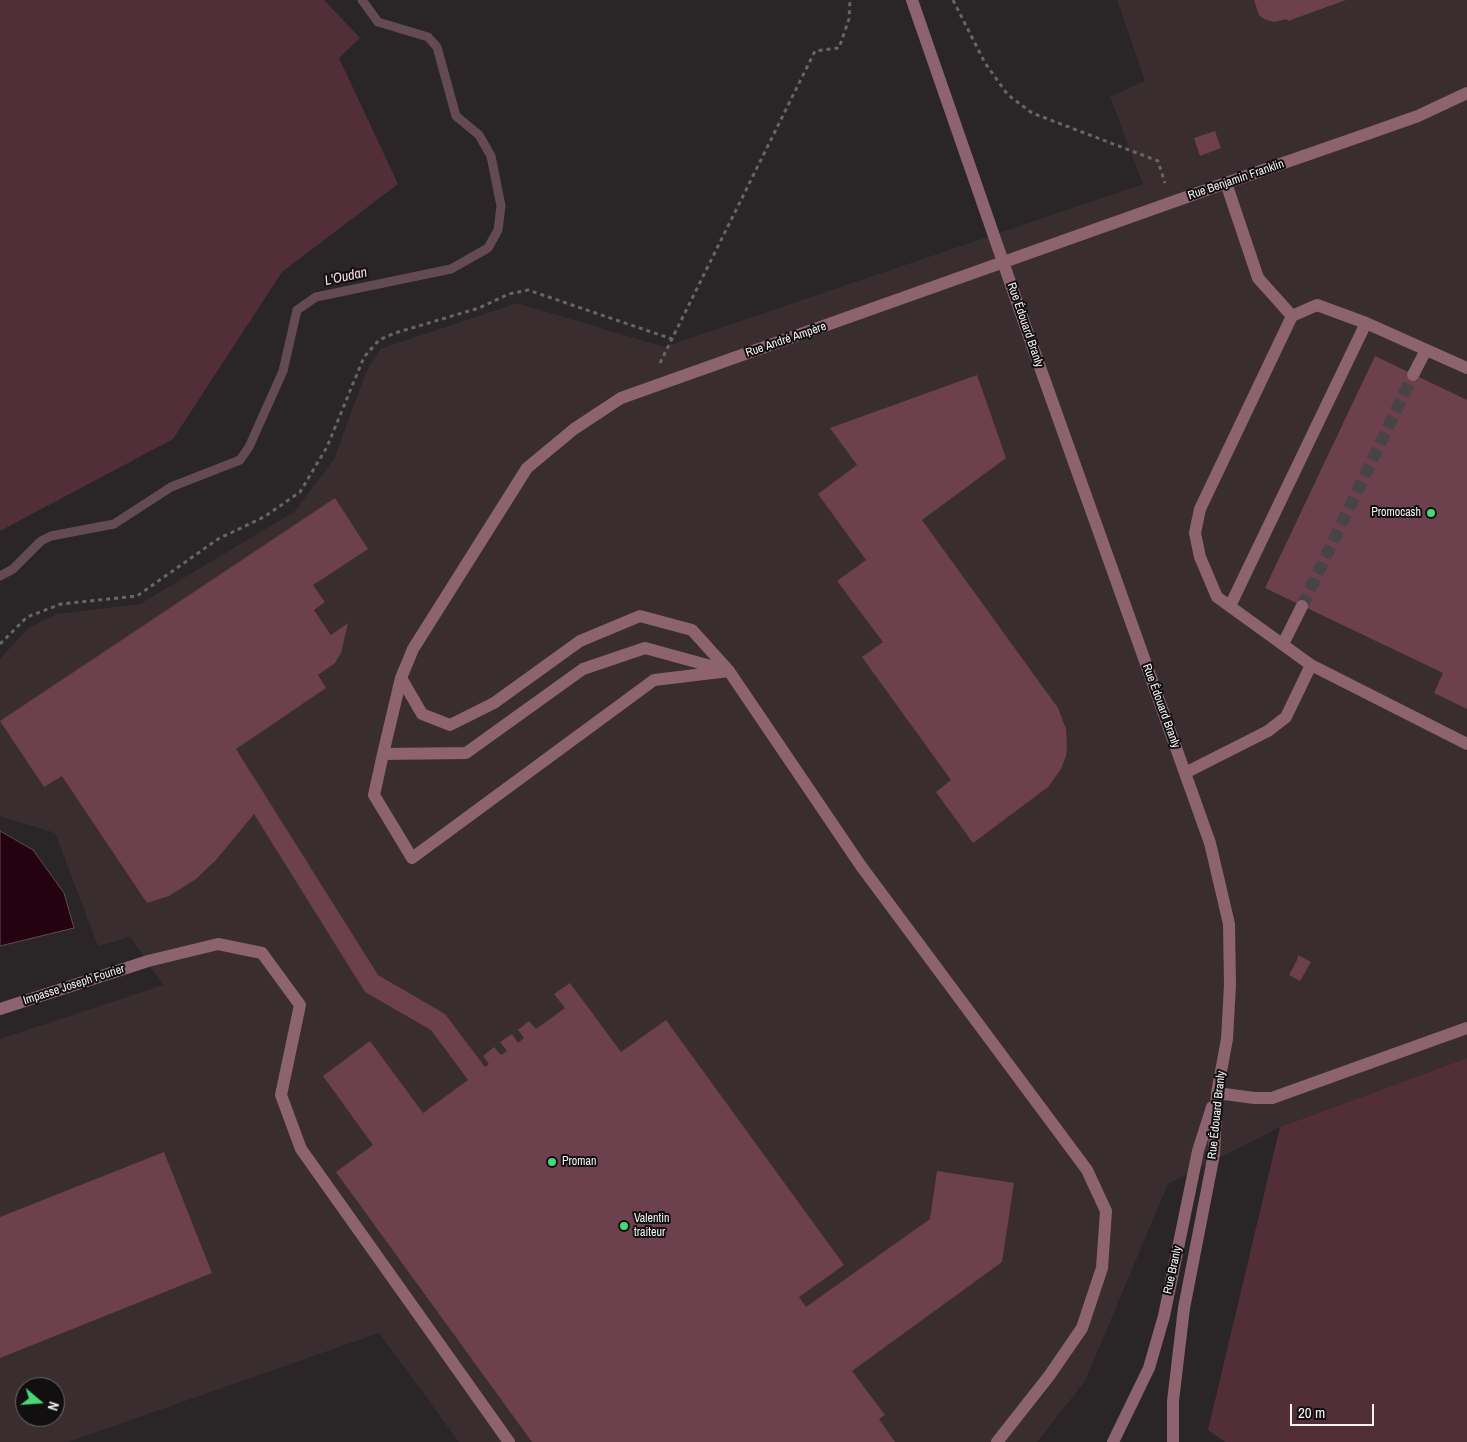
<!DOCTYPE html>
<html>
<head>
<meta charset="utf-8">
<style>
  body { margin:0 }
  #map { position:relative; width:1467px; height:1442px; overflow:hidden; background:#2a2527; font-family:"Archivo Narrow",sans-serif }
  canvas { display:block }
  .north { position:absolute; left:15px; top:1377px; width:50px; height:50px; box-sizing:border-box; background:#110f10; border:1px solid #6c6a6a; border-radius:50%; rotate:108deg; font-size:14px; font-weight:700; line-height:20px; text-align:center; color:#f5f2f2 }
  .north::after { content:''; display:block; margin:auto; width:18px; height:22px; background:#48d779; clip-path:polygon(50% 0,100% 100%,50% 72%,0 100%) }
  .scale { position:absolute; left:1290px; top:1404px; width:84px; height:22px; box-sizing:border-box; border:2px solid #f5f2f2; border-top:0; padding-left:6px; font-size:15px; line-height:18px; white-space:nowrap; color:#f5f2f2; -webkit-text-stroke:4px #110f10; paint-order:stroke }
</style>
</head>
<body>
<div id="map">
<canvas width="1467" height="1442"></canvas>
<div class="north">N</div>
<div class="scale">20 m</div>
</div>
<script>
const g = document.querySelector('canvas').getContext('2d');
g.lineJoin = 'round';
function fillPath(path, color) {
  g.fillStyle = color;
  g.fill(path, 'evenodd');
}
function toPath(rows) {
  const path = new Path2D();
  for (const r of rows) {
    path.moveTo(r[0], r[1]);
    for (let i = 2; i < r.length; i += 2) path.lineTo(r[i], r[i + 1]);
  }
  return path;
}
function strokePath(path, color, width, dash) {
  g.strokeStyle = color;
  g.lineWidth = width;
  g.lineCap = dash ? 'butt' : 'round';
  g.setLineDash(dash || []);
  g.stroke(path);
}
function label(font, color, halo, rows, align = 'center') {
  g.font = font + ' "Archivo Narrow",sans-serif';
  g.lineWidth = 4;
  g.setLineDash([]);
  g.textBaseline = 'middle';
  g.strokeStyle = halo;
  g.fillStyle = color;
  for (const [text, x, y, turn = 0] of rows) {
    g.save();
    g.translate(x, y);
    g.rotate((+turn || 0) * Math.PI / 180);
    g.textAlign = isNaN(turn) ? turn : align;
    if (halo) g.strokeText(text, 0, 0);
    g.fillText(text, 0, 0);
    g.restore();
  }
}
fillPath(toPath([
  [1117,0,1467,0,1467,1058,1280,1127,1168,1184,1085,1381,1037,1442,459,1442,379,1333,68,1442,0,1442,0,1039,163,985,130,937,98,946,55,833,0,816,0,659,28,628,57,614,140,604,294,512,334,459,366,372,380,349,517,303,664,347,1143,184,1110,97,1145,81],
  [25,1387,55,1387,55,1417,25,1417]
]), '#392d30');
fillPath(toPath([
  [0,0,324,0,360,38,339,58,398,184,282,272,173,439,0,531],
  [1467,1058,1467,1442,1225,1442,1208,1430,1280,1127]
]), '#522e39');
const water = toPath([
  [0,831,33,850,64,893,74,928,0,946,0,831]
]);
fillPath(water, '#25020f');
strokePath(water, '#634a53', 1);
strokePath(toPath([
  [0,576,13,569,41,541,51,536,114,524,171,487,240,460,249,447,283,371,297,310,316,297,451,269,488,248,498,230,501,206,491,156,479,135,456,116,437,47,428,37,378,22,362,0]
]), '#634a53', 9);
fillPath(toPath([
  [1254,0,1346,0,1288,21,1287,19,1274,22,1264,19,1259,15],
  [1215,131,1221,148,1200,156,1194,138],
  [1375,356,1467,400,1467,709,1434,693,1443,673,1265,588],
  [977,375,1006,458,922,520,1058,708,1066,729,1067,747,1066,756,1061,769,1048,787,973,843,936,792,951,780,862,657,883,642,837,581,866,560,818,494,857,465,830,428],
  [335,498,368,549,313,585,325,602,314,610,331,635,348,623,341,653,335,663,318,675,326,688,236,749,378,975,445,1014,485,1067,489,1064,483,1056,494,1047,501,1055,507,1051,500,1042,512,1034,518,1043,524,1038,518,1030,529,1021,536,1029,565,1008,554,994,570,983,621,1052,666,1020,844,1265,799,1297,806,1307,930,1219,937,1171,1014,1183,1002,1262,852,1371,885,1415,879,1419,895,1442,532,1442,336,1172,373,1145,323,1076,370,1041,423,1113,468,1080,431,1030,365,992,254,814,216,860,196,879,169,896,147,903,62,776,44,787,0,721],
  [1298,955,1311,962,1300,981,1289,975,1297,960],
  [164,1152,212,1273,0,1358,0,1217]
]), '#6c404d');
strokePath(toPath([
  [1302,606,1413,375]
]), '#484445', 12, [12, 6]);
strokePath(toPath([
  [953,0,985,63,1008,95,1032,113,1158,161,1165,183],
  [660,363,815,51,839,48,849,19,850,0],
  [0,644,27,617,61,604,137,596,218,539,264,517,300,492,327,447,364,357,379,340,395,333,479,308,509,294,528,290,672,339]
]), '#696566', 3, [4, 4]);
strokePath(toPath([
  [912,0,1026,328,1210,843,1229,924,1230,985,1227,1039,1217,1093,1214,1154,1184,1308,1173,1401,1173,1442],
  [1226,183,1258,278,1292,316],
  [1467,368,1366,323,1317,305,1292,316,1200,509,1195,533,1200,557,1217,597,1311,665,1467,744],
  [1413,375,1426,350],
  [1230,606,1366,323],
  [1283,644,1302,606],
  [383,754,466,753,583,669,645,648,729,671,654,680,412,858,374,795,383,754,401,678],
  [1185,773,1268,731,1286,717,1311,665],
  [0,1009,148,961,218,944,262,953,300,1005,281,1095,301,1149,509,1442],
  [1217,1093,1254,1098,1272,1098,1467,1028],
  [997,1442,1049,1376,1082,1328,1102,1268,1106,1211,1087,1170,861,866,729,671,692,630,640,616,580,641,494,703,450,725,422,714,401,678,413,649,527,468,574,429,621,398,1226,183,1367,134,1418,116,1467,93],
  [1113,1442,1149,1368,1164,1316,1198,1151,1212,1107]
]), '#8c636e', 12);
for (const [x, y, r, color] of [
  [1431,513,5,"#48d779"],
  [552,1162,5,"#48d779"],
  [624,1226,5,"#48d779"]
]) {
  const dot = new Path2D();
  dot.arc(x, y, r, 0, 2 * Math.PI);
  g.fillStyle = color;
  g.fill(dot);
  strokePath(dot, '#110f10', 2);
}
label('12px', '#f5f2f2', '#110f10', [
  ["Rue Benjamin Franklin",1236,180,-19],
  ["Rue Édouard Branly",1025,325,71],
  ["Rue André Ampère",786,340,-19],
  ["Rue Édouard Branly",1161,706,70],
  ["Impasse Joseph Fourier",74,985,-18],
  ["Rue Édouard Branly",1217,1115,-84],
  ["Rue Branly",1173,1270,-78]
]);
label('12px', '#f5f2f2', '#110f10', [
  ["Promocash",1421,513,"right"],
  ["Proman",562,1162],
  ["Valentin",634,1219],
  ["traiteur",634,1233]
], 'left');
label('italic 14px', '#fadae2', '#110f10', [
  ["L'Oudan",346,277,-12]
]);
</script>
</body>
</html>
